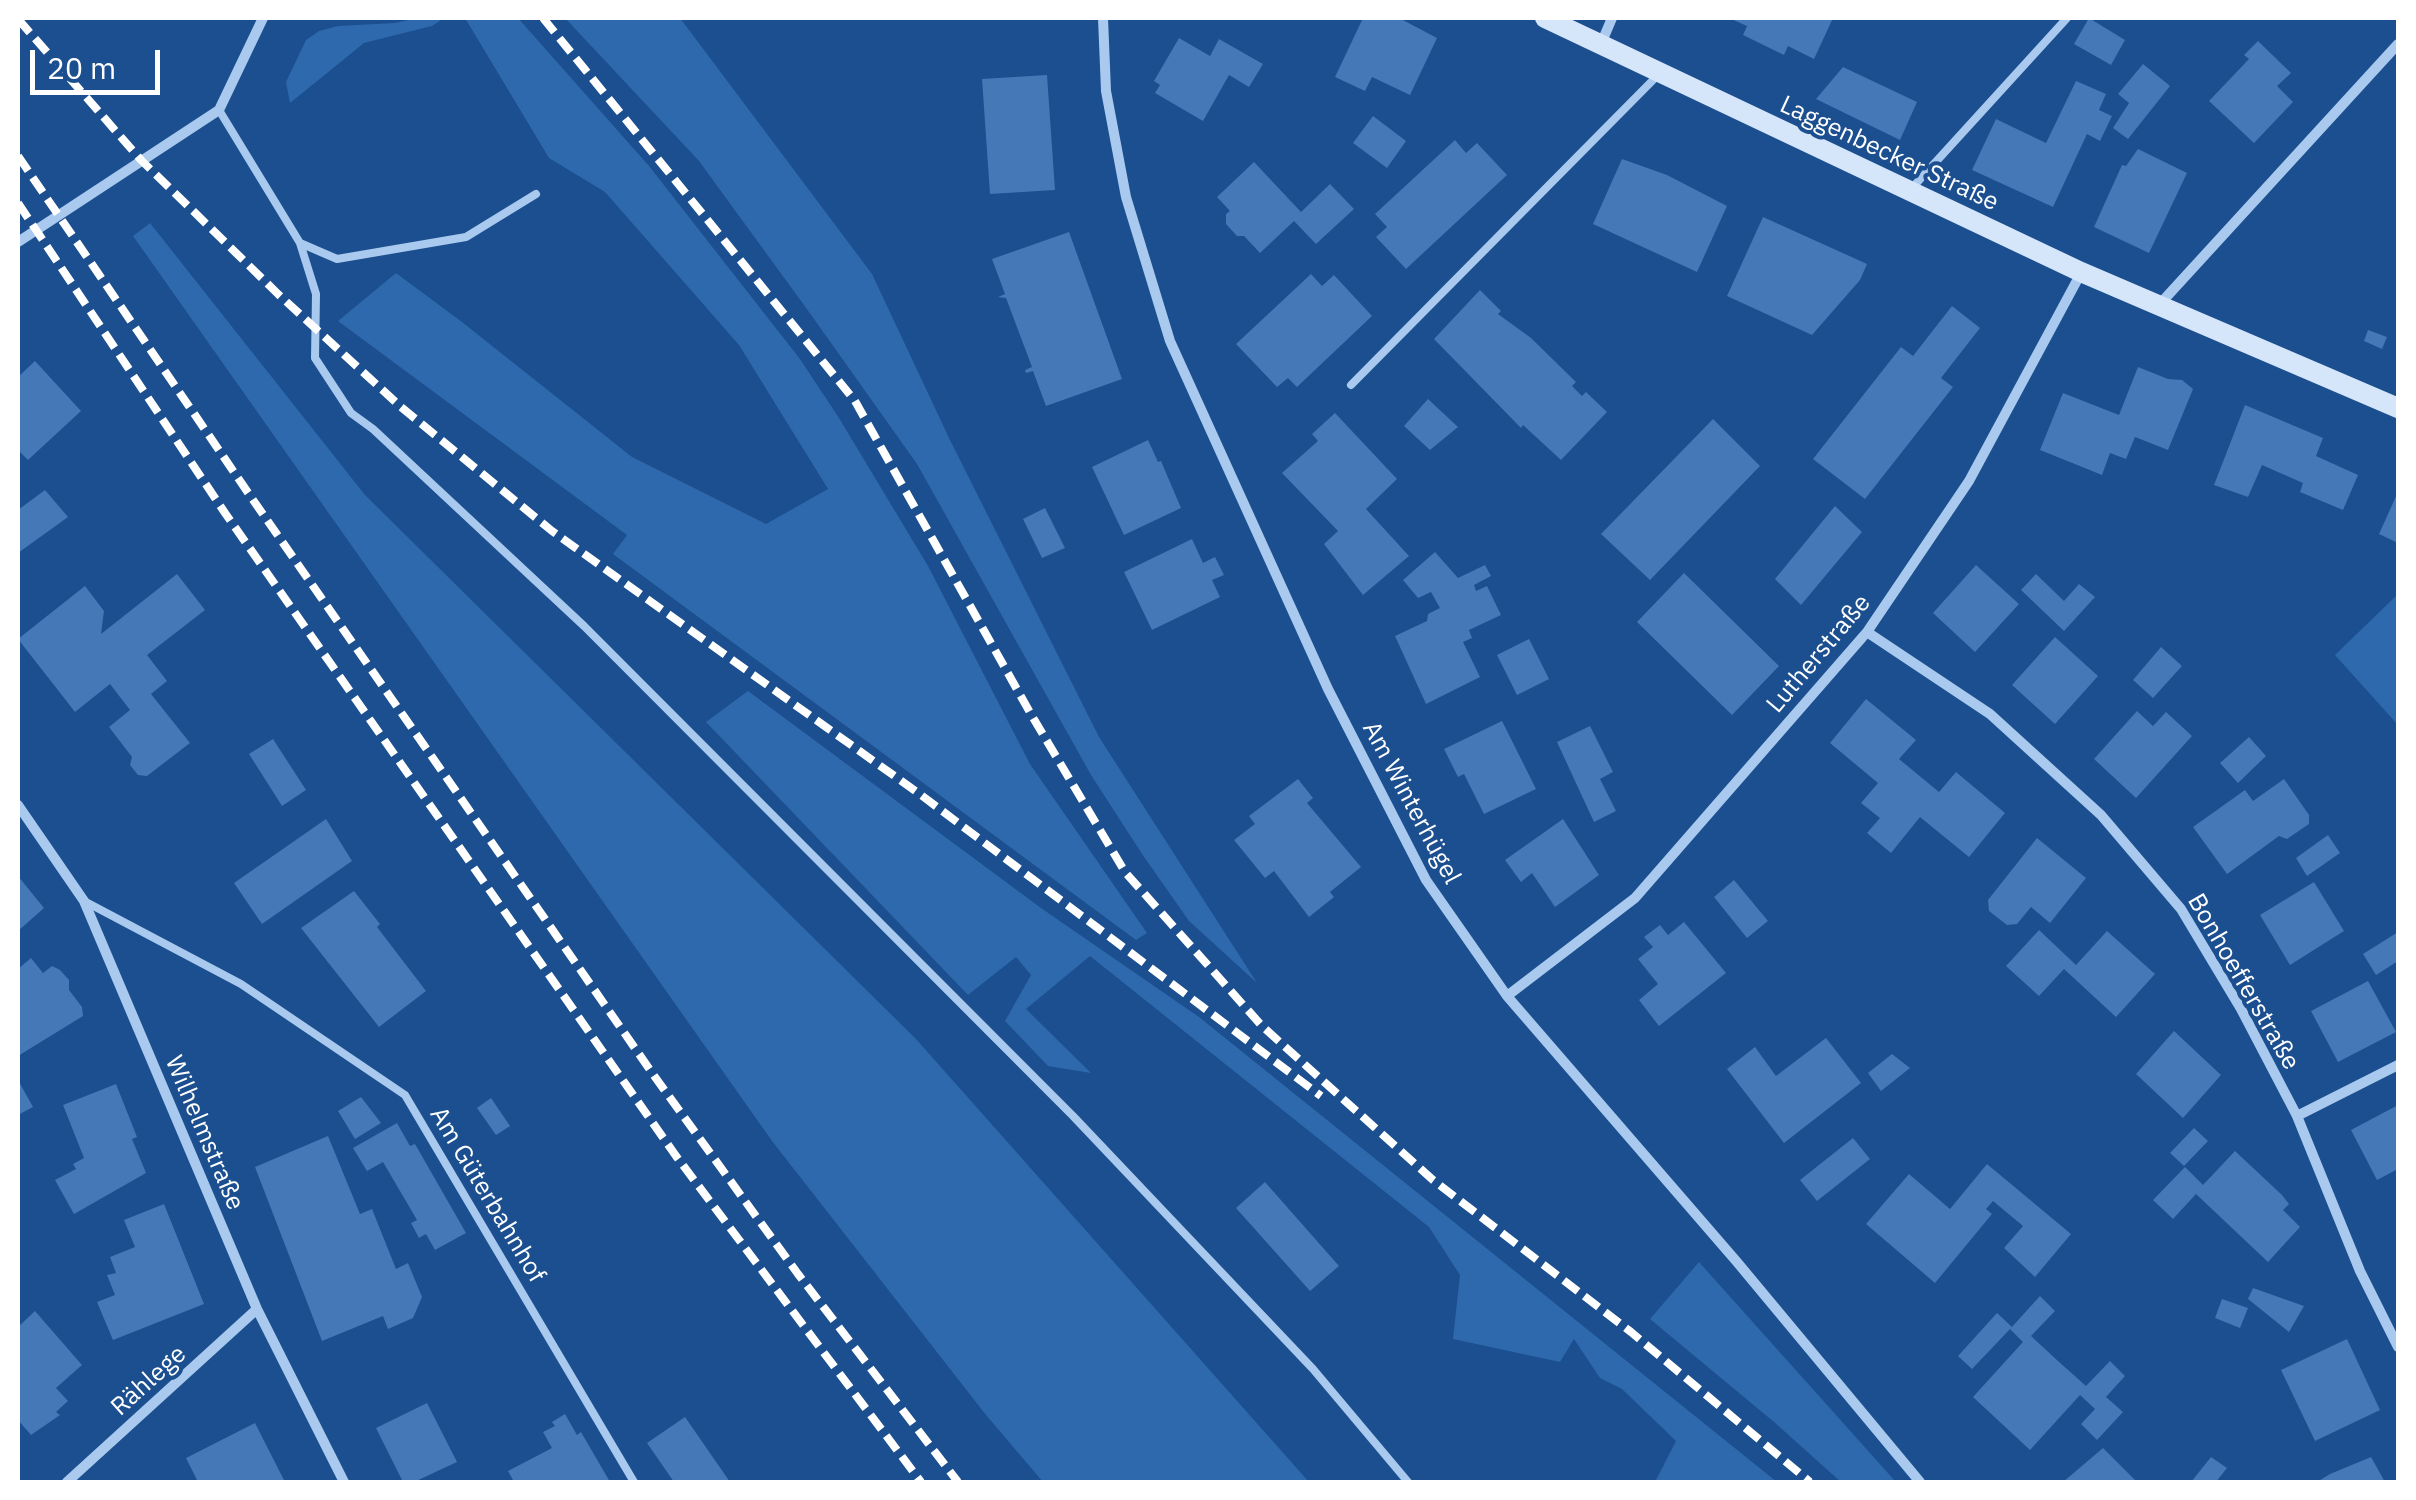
<!DOCTYPE html>
<html>
<head>
<meta charset="utf-8">
<style>
  body { margin:0 }
  #map { position:relative; width:2416px; height:1500px; overflow:hidden; background:#1b4f8f; font-family:"IBM Plex Sans",sans-serif }
  canvas { display:block }
  .frame { position:absolute; inset:0; border:20px solid #fff; pointer-events:none }
  .scale { position:absolute; left:30px; top:50px; width:130px; height:45px; box-sizing:border-box; border:5px solid #fff; border-top:0; padding-left:12px; font-size:30px; line-height:35px; white-space:nowrap; color:#fff; -webkit-text-stroke:8px #1b4f8f; paint-order:stroke }
</style>
</head>
<body>
<div id="map">
<canvas width="2416" height="1500"></canvas>
<div class="frame"></div>
<div class="scale">20 m</div>
</div>
<script>
const g = document.querySelector('canvas').getContext('2d');
g.lineJoin = 'round';
function fillPath(path, color) {
  g.fillStyle = color;
  g.fill(path, 'evenodd');
}
function toPath(rows) {
  const path = new Path2D();
  for (const r of rows) {
    path.moveTo(r[0], r[1]);
    for (let i = 2; i < r.length; i += 2) path.lineTo(r[i], r[i + 1]);
  }
  return path;
}
function strokePath(path, color, width, dash) {
  g.strokeStyle = color;
  g.lineWidth = width;
  g.lineCap = dash ? 'butt' : 'round';
  g.setLineDash(dash || []);
  g.stroke(path);
}
function label(font, color, halo, rows, align = 'center') {
  g.font = font + ' "IBM Plex Sans",sans-serif';
  g.lineWidth = 8;
  g.setLineDash([]);
  g.textBaseline = 'middle';
  g.strokeStyle = halo;
  g.fillStyle = color;
  for (const [text, x, y, turn = 0] of rows) {
    g.save();
    g.translate(x, y);
    g.rotate((+turn || 0) * Math.PI / 180);
    g.textAlign = isNaN(turn) ? turn : align;
    if (halo) g.strokeText(text, 0, 0);
    g.fillText(text, 0, 0);
    g.restore();
  }
}
fillPath(toPath([
  [417,18,444,18,432,26,364,43,290,103,286,82,306,40,319,31,338,26,395,23],
  [465,18,518,18,649,166,800,359,839,418,928,566,1030,764,1147,933,1136,940,613,554,627,535,338,321,396,273,462,322,632,457,766,524,828,489,739,345,605,192,549,158],
  [565,18,680,18,872,274,950,440,1099,737,1257,983,1189,921,1142,854,1091,775,917,464,809,312,699,161],
  [150,223,365,495,916,1039,1309,1482,1043,1482,986,1415,772,1141,133,236],
  [2398,594,2398,725,2335,655],
  [748,691,1041,908,1199,1017,1777,1482,1655,1482,1676,1441,1622,1389,1600,1378,1574,1339,1560,1362,1453,1339,1460,1275,1429,1227,1090,956,1026,1009,1091,1073,1048,1066,1005,1021,1031,975,1016,957,968,995,706,722],
  [1699,1262,1896,1482,1841,1482,1774,1422,1650,1319]
]), '#2e69ad');
fillPath(toPath([
  [1363,18,1399,18,1437,38,1410,95,1372,77,1365,91,1335,77],
  [1729,18,1833,18,1814,59,1788,46,1784,55,1743,35,1747,26],
  [2089,18,2125,40,2111,65,2074,44],
  [1179,38,1210,56,1219,39,1263,64,1249,87,1229,75,1203,121,1155,93,1160,85,1154,81],
  [2258,41,2291,73,2277,86,2293,102,2254,143,2209,101,2249,59,2244,55],
  [2143,64,2170,86,2128,139,2113,128,2129,103,2118,94],
  [1843,67,1917,102,1900,140,1816,99],
  [1047,75,1055,190,990,194,982,79],
  [2076,81,2106,94,2099,110,2112,116,2100,141,2087,134,2053,207,1972,170,1996,119,2046,143],
  [1373,116,1406,141,1387,168,1353,143],
  [1455,140,1466,153,1477,143,1507,175,1406,269,1376,237,1387,227,1375,214],
  [2138,149,2187,173,2149,253,2094,227,2122,165,2126,166],
  [1622,159,1667,175,1727,206,1697,272,1593,224],
  [1254,162,1301,212,1330,184,1354,209,1316,244,1294,221,1260,253,1244,236,1237,236,1226,224,1226,214,1230,211,1217,197],
  [1763,217,1867,264,1860,280,1812,335,1727,296],
  [1069,232,1122,379,1046,406,1033,371,1026,373,1025,370,1032,367,1006,298,998,297,1005,294,992,259],
  [1311,274,1322,286,1334,275,1372,316,1297,387,1288,378,1277,387,1236,344],
  [1480,290,1501,311,1498,314,1531,338,1576,382,1572,386,1582,396,1586,392,1607,412,1561,460,1523,425,1521,428,1434,339],
  [1952,306,1980,328,1941,378,1953,387,1865,499,1813,459,1901,347,1913,356],
  [2368,330,2387,337,2382,349,2364,341],
  [35,361,81,411,28,460,20,452,18,454,18,377],
  [2138,367,2168,379,2182,380,2193,389,2168,450,2135,437,2126,459,2110,453,2102,475,2040,450,2063,393,2119,415],
  [1428,399,1458,427,1430,450,1404,426],
  [2245,405,2323,438,2316,456,2358,475,2343,510,2300,492,2303,483,2262,465,2248,497,2214,485],
  [1335,413,1397,479,1366,509,1409,556,1363,595,1324,544,1338,531,1282,473,1318,441,1312,434],
  [1713,419,1760,466,1650,580,1601,534],
  [1148,440,1158,462,1161,461,1181,508,1124,535,1092,467],
  [45,490,68,517,18,553,18,510],
  [2398,492,2398,543,2379,534],
  [1835,506,1862,532,1801,605,1775,579],
  [1045,508,1065,548,1042,558,1023,519],
  [1192,539,1203,563,1215,557,1224,575,1212,580,1220,597,1152,630,1124,572],
  [1435,552,1458,578,1485,565,1491,576,1474,585,1476,591,1487,586,1501,615,1469,630,1472,638,1463,642,1480,677,1426,704,1395,636,1427,621,1428,614,1440,608,1431,592,1418,598,1403,580],
  [1976,565,2019,604,1975,652,1933,613],
  [1684,573,1779,666,1732,715,1637,622],
  [177,574,205,610,147,655,167,681,151,694,190,743,147,776,138,775,130,765,132,757,109,727,130,710,110,684,75,712,18,639,85,586,104,611,101,634],
  [2036,574,2064,601,2079,584,2095,597,2064,631,2021,590],
  [2055,637,2098,676,2055,724,2012,685],
  [1529,639,1549,679,1517,695,1497,655],
  [2161,647,2182,666,2153,698,2133,680],
  [1866,699,1916,740,1899,759,1939,792,1956,772,2005,813,1969,857,1920,817,1891,853,1867,833,1880,818,1861,803,1878,783,1830,743],
  [2137,711,2153,726,2166,712,2192,736,2136,798,2094,759],
  [1502,721,1536,789,1484,814,1464,774,1458,777,1444,749],
  [1590,726,1613,772,1600,779,1616,811,1594,822,1557,742],
  [2249,737,2266,756,2238,783,2220,763],
  [273,739,306,790,282,806,249,754],
  [1298,779,1313,798,1307,803,1361,867,1330,892,1334,897,1309,917,1274,871,1265,878,1234,840,1255,824,1249,816],
  [2284,779,2309,815,2309,824,2287,839,2279,836,2227,874,2193,827,2245,790,2253,801],
  [326,819,352,861,262,924,234,883],
  [1563,819,1599,875,1555,907,1532,873,1521,882,1505,860],
  [2328,835,2340,853,2307,876,2296,858],
  [2037,838,2086,878,2050,923,2031,907,2017,924,2007,925,1989,911,1988,900],
  [18,876,44,908,18,931],
  [1734,880,1768,921,1747,938,1714,897],
  [2314,882,2344,931,2290,965,2260,915],
  [354,891,380,924,377,927,426,991,379,1027,301,928],
  [1684,922,1726,973,1659,1026,1639,1000,1658,984,1638,959,1653,947,1644,937,1660,925,1668,935],
  [2039,930,2076,965,2107,931,2155,974,2116,1017,2064,969,2039,996,2006,966],
  [2398,932,2398,961,2376,975,2363,954],
  [31,958,43,973,52,966,60,970,69,980,69,990,82,1007,83,1016,18,1056,18,969],
  [2368,981,2396,1032,2338,1062,2311,1011],
  [2174,1031,2221,1075,2183,1118,2136,1074],
  [1826,1038,1861,1083,1784,1143,1727,1069,1755,1047,1776,1076],
  [1892,1054,1910,1068,1881,1091,1868,1073],
  [18,1080,33,1107,18,1115],
  [116,1084,137,1137,132,1139,146,1173,74,1214,55,1180,76,1169,73,1164,84,1158,63,1105],
  [361,1097,381,1123,355,1139,338,1111],
  [491,1098,510,1126,496,1135,477,1108],
  [2398,1105,2398,1169,2377,1180,2351,1130],
  [397,1123,410,1146,415,1144,466,1233,435,1250,426,1234,419,1238,411,1223,417,1220,383,1162,367,1171,353,1148],
  [2194,1128,2208,1141,2184,1166,2170,1153],
  [328,1136,360,1214,372,1209,396,1269,408,1263,422,1297,413,1318,388,1329,383,1316,322,1341,255,1167],
  [1853,1138,1870,1159,1817,1201,1800,1180],
  [2235,1151,2282,1195,2289,1204,2283,1210,2300,1227,2268,1262,2196,1194,2173,1219,2153,1200,2185,1167,2203,1185],
  [1987,1164,2071,1234,2035,1277,2004,1248,2023,1226,1993,1201,1986,1209,1992,1214,1935,1283,1866,1224,1909,1174,1950,1209],
  [1265,1182,1339,1266,1310,1291,1236,1208],
  [164,1204,204,1304,113,1340,97,1302,115,1295,107,1275,116,1273,110,1257,135,1247,124,1220],
  [2253,1288,2304,1306,2289,1332,2248,1299],
  [2040,1296,2055,1311,2031,1336,2058,1361,2086,1386,2110,1361,2125,1376,2106,1397,2123,1412,2097,1440,2081,1424,2095,1409,2080,1395,2030,1450,1973,1397,2023,1342,2010,1329],
  [2222,1299,2248,1308,2240,1328,2215,1318],
  [35,1311,82,1365,56,1388,68,1401,56,1412,60,1415,31,1435,18,1420,18,1327],
  [1997,1313,2012,1327,1972,1369,1958,1356],
  [2347,1339,2380,1410,2315,1441,2281,1370],
  [427,1403,457,1462,414,1482,403,1482,376,1428],
  [565,1414,577,1435,581,1432,610,1482,514,1482,508,1471,552,1448,543,1432,555,1426,552,1422],
  [685,1417,730,1482,674,1482,647,1443],
  [255,1423,285,1482,198,1482,186,1458],
  [2103,1448,2137,1482,2063,1482],
  [2211,1457,2227,1468,2216,1482,2191,1482],
  [2371,1457,2385,1482,2317,1482,2330,1474]
]), '#4478b7');
strokePath(toPath([
  [219,110,300,243,337,259,466,237,536,194],
  [1912,188,2067,18],
  [300,243,316,294,315,358,351,413,373,429,584,626,1073,1116,1313,1369,1408,1482],
  [1351,385,1659,74],
  [84,901,241,984,405,1095,634,1482]
]), '#a9c9ee', 8);
strokePath(toPath([
  [1103,18,1106,91,1126,197,1170,341,1328,689,1426,880,1507,996,1737,1262,1920,1482],
  [1601,44,1612,18],
  [18,242,219,110,263,18],
  [2159,305,2398,44],
  [1867,632,1990,714,2101,815,2181,909,2241,1009,2297,1116,2360,1271,2398,1347],
  [18,805,84,901,257,1309,344,1482],
  [1507,996,1635,898,1867,632,1969,481,2081,273],
  [2297,1116,2398,1065],
  [67,1482,257,1309]
]), '#a9c9ee', 10);
strokePath(toPath([
  [1545,18,2081,272,2398,408]
]), '#d6e6fa', 20);
strokePath(toPath([
  [543,18,855,401,1032,716,1125,872,1262,1026,1433,1180,1631,1332,1810,1482],
  [18,19,141,160,278,294,401,407,552,531,921,795,1321,1096],
  [18,156,251,497,655,1077,798,1274,958,1482],
  [18,203,225,513,676,1156,921,1482]
]), '#fff', 8, [18, 8]);
label('25px', '#fff', '#1b4f8f', [
  ["Laggenbecker Straße",1889,154,25],
  ["Lutherstraße",1819,654,-50],
  ["Am Winterhügel",1411,803,62],
  ["Bonhoefferstraße",2243,982,60],
  ["Wilhelmstraße",204,1133,67],
  ["Am Güterbahnhof",487,1195,59],
  ["Rählege",149,1381,-42]
]);
</script>
</body>
</html>
